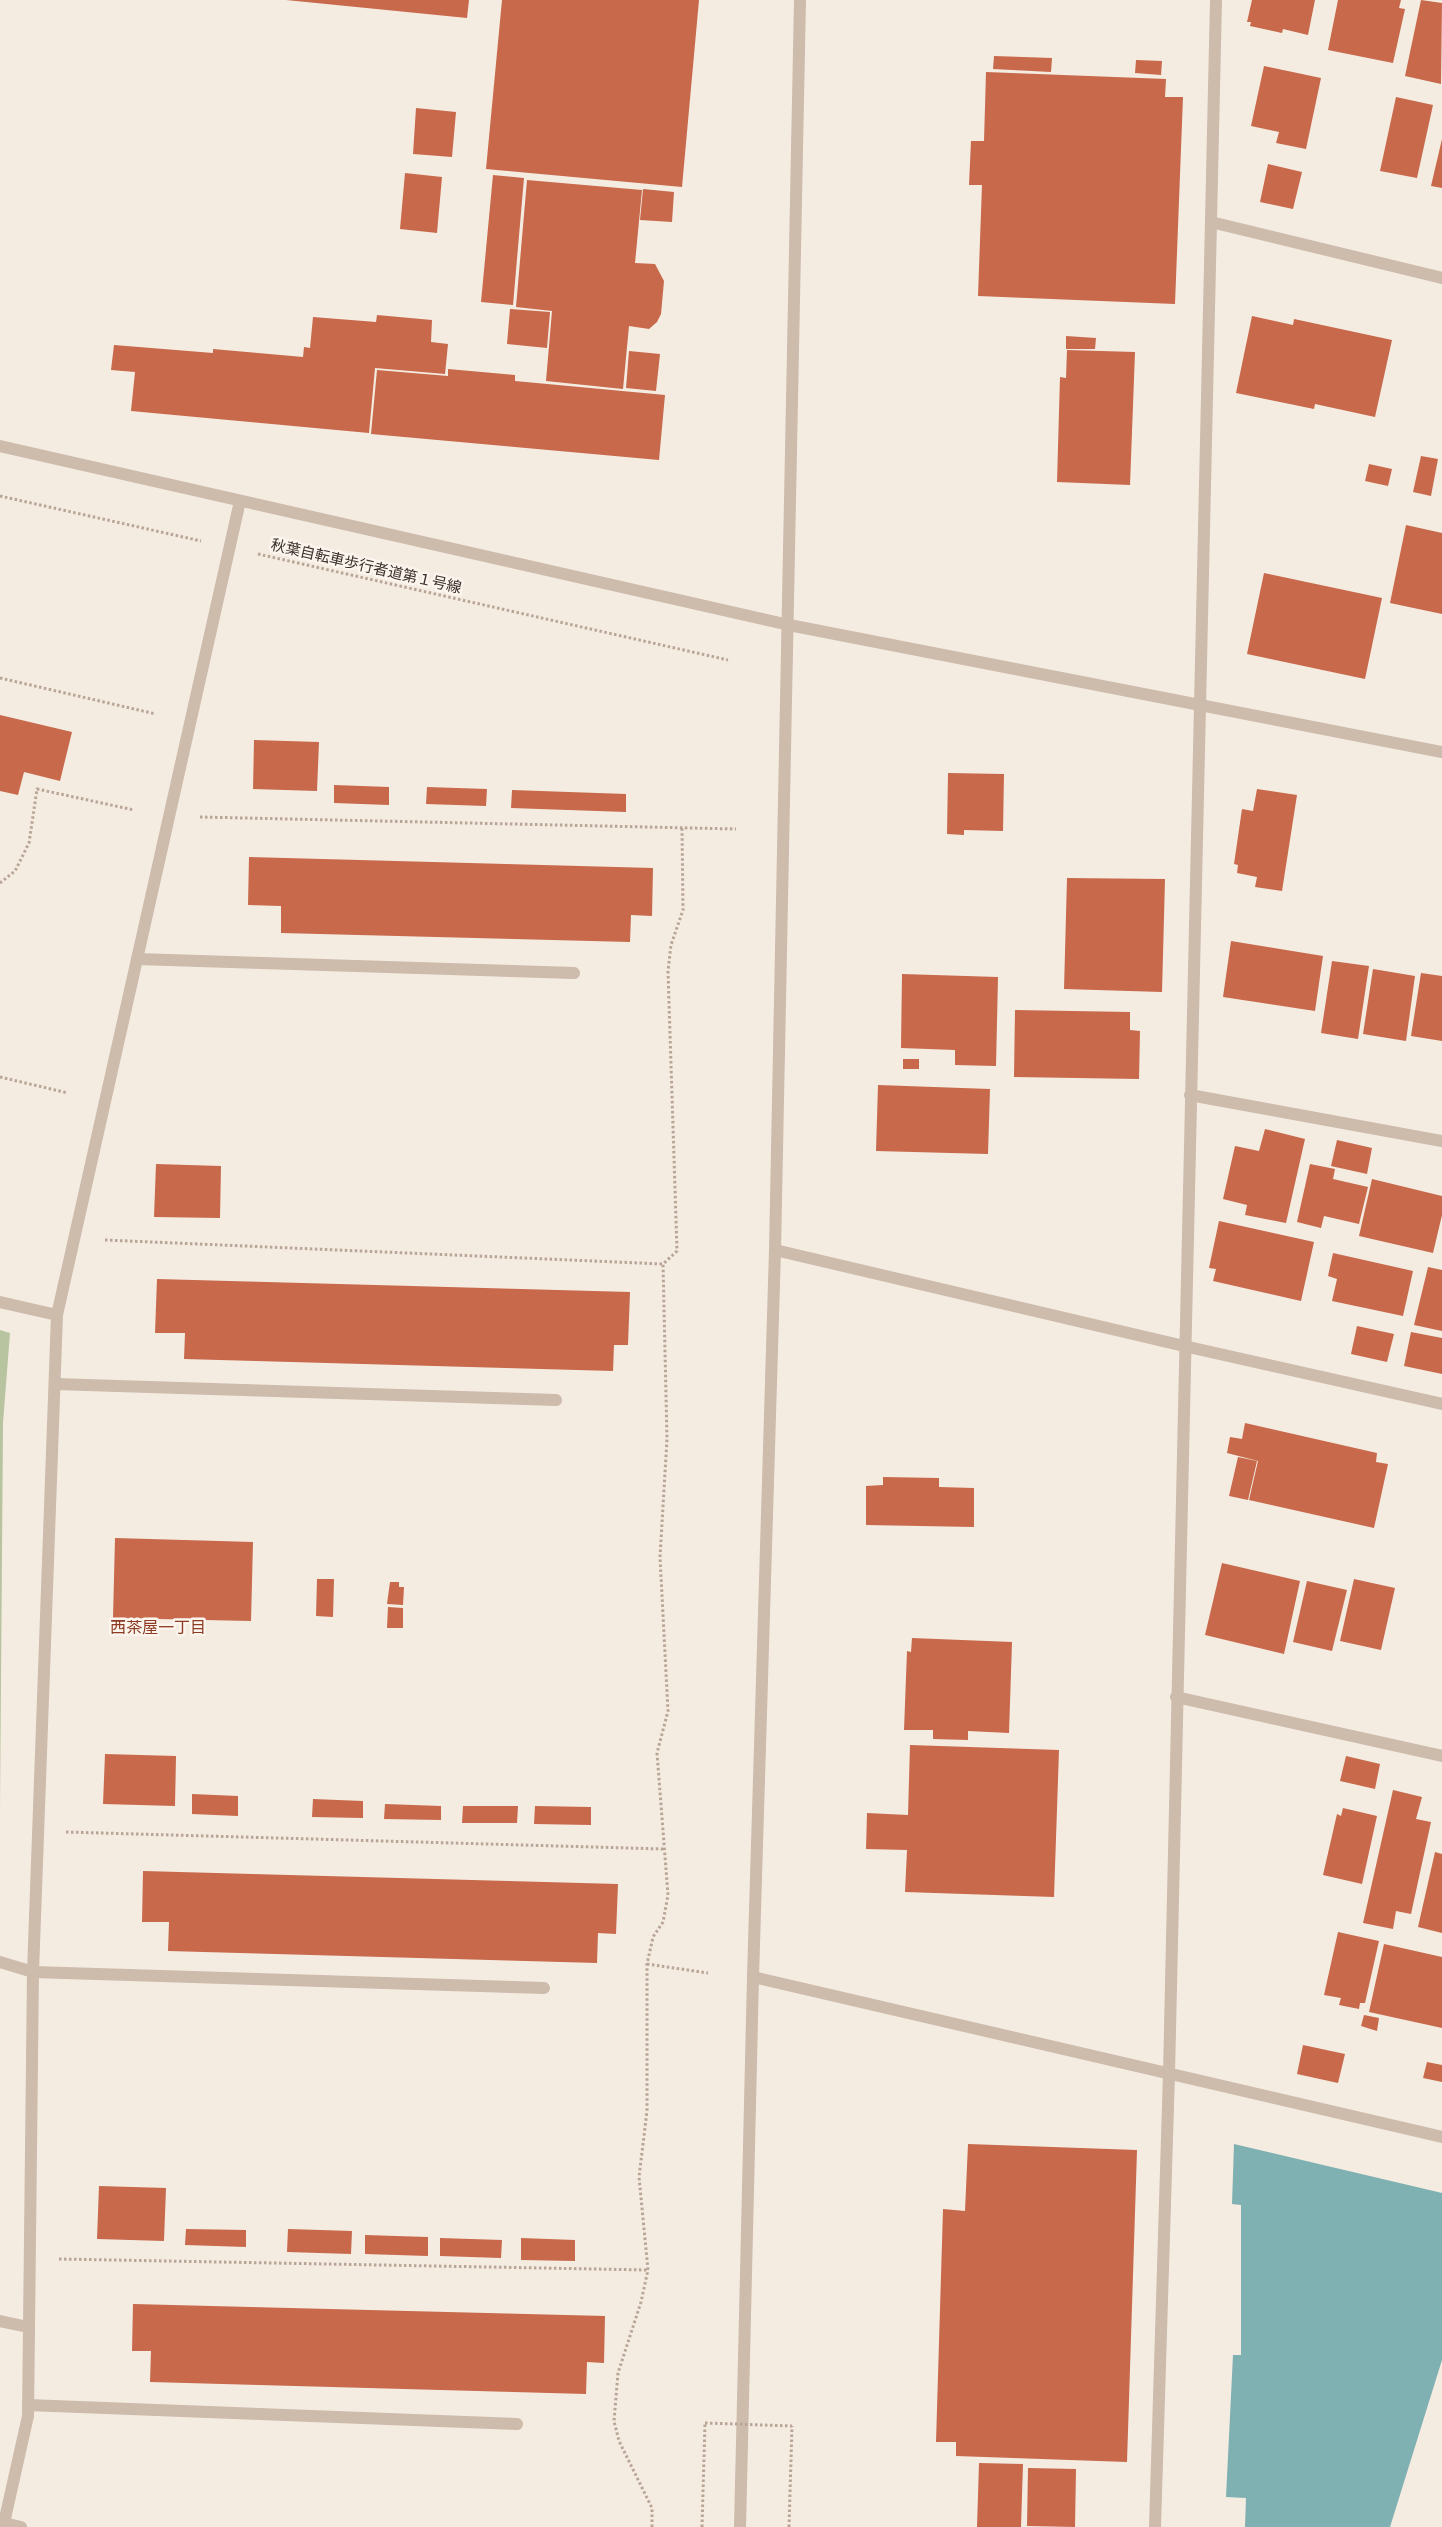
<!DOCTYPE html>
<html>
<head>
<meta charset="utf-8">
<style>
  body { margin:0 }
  canvas { display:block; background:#f4ebe1 }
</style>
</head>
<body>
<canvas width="1442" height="2527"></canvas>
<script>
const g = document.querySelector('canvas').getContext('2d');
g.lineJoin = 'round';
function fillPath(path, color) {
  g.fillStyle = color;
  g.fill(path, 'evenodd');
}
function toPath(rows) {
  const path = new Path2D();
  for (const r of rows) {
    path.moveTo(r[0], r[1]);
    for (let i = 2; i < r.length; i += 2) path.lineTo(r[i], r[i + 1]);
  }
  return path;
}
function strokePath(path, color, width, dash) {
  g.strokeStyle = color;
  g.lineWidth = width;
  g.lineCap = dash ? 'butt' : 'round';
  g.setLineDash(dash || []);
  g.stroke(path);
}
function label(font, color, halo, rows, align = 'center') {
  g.font = font + ' "Open Sans","Noto Sans JP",sans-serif';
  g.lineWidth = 5;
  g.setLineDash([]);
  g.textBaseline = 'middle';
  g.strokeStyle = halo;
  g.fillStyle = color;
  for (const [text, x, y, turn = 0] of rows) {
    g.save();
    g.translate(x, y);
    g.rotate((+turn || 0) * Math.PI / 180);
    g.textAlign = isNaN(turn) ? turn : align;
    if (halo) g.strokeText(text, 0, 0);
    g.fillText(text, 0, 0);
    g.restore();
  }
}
fillPath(toPath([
  [0,1330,10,1333,3,1423,0,1809]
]), '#b8c4a0');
fillPath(toPath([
  [1234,2144,1442,2193,1442,2360,1390,2527,1245,2527,1246,2498,1226,2497,1233,2355,1241,2355,1241,2205,1232,2204]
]), '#7fb0b2');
fillPath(toPath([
  [286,0,469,0,467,18],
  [502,0,699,0,682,187,486,169],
  [1252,0,1315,0,1308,35,1283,29,1282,33,1250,26,1251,22,1247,22],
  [1338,0,1401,0,1399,8,1405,9,1393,63,1328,50],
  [1421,0,1442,3,1441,84,1405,76],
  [994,56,1052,58,1051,72,993,69],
  [1136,60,1162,61,1161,75,1135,73],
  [1264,66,1321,78,1306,149,1276,143,1279,132,1251,126],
  [986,72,1166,79,1165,97,1183,97,1175,304,978,296,982,185,969,185,971,141,984,141],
  [1396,97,1433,105,1417,178,1380,171],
  [416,108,456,112,452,157,413,154],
  [1442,139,1442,188,1431,186],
  [1268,164,1302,172,1293,209,1260,202],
  [405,173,442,177,437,233,400,229],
  [493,175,524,178,513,305,481,302],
  [527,180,642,190,635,263,655,264,664,281,661,314,657,322,649,329,629,326,623,389,546,381,552,311,516,307],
  [643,189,674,192,672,222,640,220],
  [510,309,550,312,547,348,507,344],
  [377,315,432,320,431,342,448,344,445,374,375,368,369,433,131,411,135,372,111,370,114,345,213,353,213,349,303,357,304,347,310,348,313,317,376,322],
  [1252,316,1293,325,1294,319,1392,340,1375,417,1315,404,1314,409,1236,393],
  [1066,336,1096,338,1095,349,1066,349],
  [1067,350,1135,352,1130,485,1057,482,1060,377,1066,378],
  [629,351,660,354,656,391,626,388],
  [448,369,515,375,515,381,665,395,659,460,371,434,377,370,448,376],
  [1421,456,1438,459,1431,496,1413,492],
  [1369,464,1392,469,1388,486,1365,481],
  [1406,525,1442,533,1442,614,1390,603],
  [1264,573,1382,598,1365,679,1247,654],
  [0,715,72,732,60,781,24,772,18,795,0,791],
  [254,740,319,742,317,791,253,789],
  [948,773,1004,774,1003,831,964,830,964,835,947,834],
  [334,785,389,787,389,805,334,803],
  [427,787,487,789,486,806,426,804],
  [1257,789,1297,795,1282,891,1255,887,1257,877,1237,873,1238,865,1234,864,1242,809,1253,811],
  [512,790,626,794,626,812,511,808],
  [249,857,653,868,652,916,631,915,630,942,281,933,281,906,248,905],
  [1067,878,1165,879,1162,992,1064,989],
  [1231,941,1323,956,1315,1011,1223,997],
  [1332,961,1369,966,1358,1039,1321,1033],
  [1373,969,1415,976,1406,1041,1363,1034],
  [1421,973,1442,976,1442,1041,1411,1036],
  [902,974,998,977,996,1066,955,1065,955,1050,901,1048],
  [1015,1010,1130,1012,1130,1030,1140,1031,1139,1079,1014,1077],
  [903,1059,919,1059,919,1069,903,1069],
  [878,1085,990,1089,988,1154,876,1151],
  [1265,1129,1305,1139,1286,1223,1245,1215,1247,1205,1223,1199,1235,1146,1259,1151],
  [1337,1140,1372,1148,1367,1174,1331,1166],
  [156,1164,221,1166,220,1218,154,1217],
  [1310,1164,1335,1169,1333,1179,1368,1187,1359,1224,1324,1216,1321,1228,1297,1222],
  [1372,1179,1442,1196,1442,1215,1433,1253,1359,1236],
  [1219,1221,1314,1242,1301,1301,1213,1281,1216,1269,1209,1268],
  [1333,1253,1413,1271,1403,1316,1332,1301,1337,1279,1328,1276],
  [1428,1267,1442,1270,1442,1331,1414,1325],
  [157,1279,630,1292,628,1345,614,1345,613,1371,184,1359,185,1333,155,1333],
  [1357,1326,1394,1334,1387,1362,1351,1354],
  [1411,1332,1442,1338,1442,1374,1404,1366],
  [1245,1423,1377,1453,1376,1462,1388,1464,1374,1528,1249,1500,1258,1461,1227,1453,1230,1437,1242,1439],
  [1238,1457,1257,1461,1248,1500,1229,1496],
  [883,1477,939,1478,939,1487,974,1488,974,1527,866,1525,866,1486,883,1485],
  [115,1538,253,1542,251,1621,113,1618],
  [1222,1563,1300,1581,1284,1654,1205,1635],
  [317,1579,334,1579,333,1617,316,1616],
  [1354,1579,1395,1588,1381,1650,1340,1641],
  [1307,1581,1347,1590,1332,1651,1293,1642],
  [390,1582,399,1582,399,1587,404,1587,403,1605,387,1604],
  [388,1607,403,1608,403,1628,387,1628],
  [912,1638,1012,1642,1009,1733,968,1731,968,1740,933,1739,933,1730,904,1730,907,1651,911,1652],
  [910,1745,1059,1750,1054,1897,905,1892,907,1850,866,1849,867,1813,908,1815],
  [105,1754,176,1756,175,1806,103,1804],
  [1346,1756,1380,1764,1375,1789,1340,1781],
  [1393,1790,1422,1797,1416,1819,1431,1822,1411,1914,1396,1911,1393,1929,1363,1923],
  [192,1794,238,1796,238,1816,192,1814],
  [313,1799,363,1801,363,1818,312,1817],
  [385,1804,441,1806,441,1820,384,1819],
  [463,1806,518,1806,517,1823,462,1823],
  [535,1806,591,1807,591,1825,534,1824],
  [1343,1808,1377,1816,1362,1884,1323,1875,1337,1814,1341,1816],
  [1435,1852,1442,1854,1442,1933,1418,1927],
  [143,1871,618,1884,616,1934,598,1933,597,1963,168,1951,169,1922,142,1922],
  [1338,1932,1379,1941,1365,2003,1360,2003,1359,2009,1339,2005,1341,1998,1324,1995],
  [1384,1944,1442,1957,1442,2028,1369,2012],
  [1364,2015,1379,2018,1377,2031,1361,2026],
  [1303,2045,1345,2054,1338,2083,1297,2074],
  [1427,2062,1442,2065,1442,2082,1423,2078],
  [968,2144,1137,2150,1127,2462,956,2456,956,2442,936,2442,943,2209,965,2211],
  [99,2186,166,2188,164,2241,97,2239],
  [186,2229,246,2230,246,2247,185,2245],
  [288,2229,352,2231,351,2254,287,2252],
  [365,2235,428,2237,428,2256,365,2254],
  [440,2238,502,2240,501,2258,440,2256],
  [521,2238,575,2240,575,2261,521,2260],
  [133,2304,605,2316,604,2363,587,2362,586,2394,150,2382,151,2351,132,2351],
  [979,2463,1023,2464,1021,2527,977,2527],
  [1028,2468,1076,2469,1075,2527,1027,2526]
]), '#c8694b');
strokePath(toPath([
  [0,496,201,541],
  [258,554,728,660],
  [0,678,156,714],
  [200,817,736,829],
  [0,883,15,871,29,843,37,789,134,810],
  [0,1077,68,1093],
  [105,1240,663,1264],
  [66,1832,663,1849],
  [647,1964,708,1973],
  [59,2259,648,2270],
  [652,2527,652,2508,619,2441,614,2421,618,2373,641,2302,648,2270,639,2177,647,2111,647,1964,653,1937,663,1922,668,1895,657,1753,668,1711,660,1557,667,1439,663,1264,677,1251,668,971,671,945,683,910,682,828],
  [702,2527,705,2423],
  [789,2527,792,2426]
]), '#b9a596', 3, [2.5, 2.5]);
strokePath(toPath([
  [137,959,574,973],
  [55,1384,556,1400],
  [33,1972,544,1988],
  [0,2321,28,2327],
  [28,2405,517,2424]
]), '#cdbbac', 12);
strokePath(toPath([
  [1211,222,1442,278],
  [0,446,789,625],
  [1190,1095,1442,1141],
  [775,1250,1184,1346,1442,1404],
  [0,1302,57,1315],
  [1176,1697,1442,1756],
  [0,1962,33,1972],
  [753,1977,1442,2137],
  [4,2523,28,2416,33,1972,57,1315,240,501],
  [1155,2527,1169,2073,1216,0]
]), '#cdbbac', 12);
strokePath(toPath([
  [789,625,1442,752],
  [0,2522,21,2527],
  [740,2527,753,1977,775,1250,800,0]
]), '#cdbbac', 12);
strokePath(toPath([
  [705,2423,792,2426]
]), '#b9a596', 3, [2.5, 2.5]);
label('15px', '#3b302b', '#fbf5ee', [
  ["秋葉自転車歩行者道第１号線",366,567,13]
]);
label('16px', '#8c3b22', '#fbf5ee', [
  ["西茶屋一丁目",158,1628]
]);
</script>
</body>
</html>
